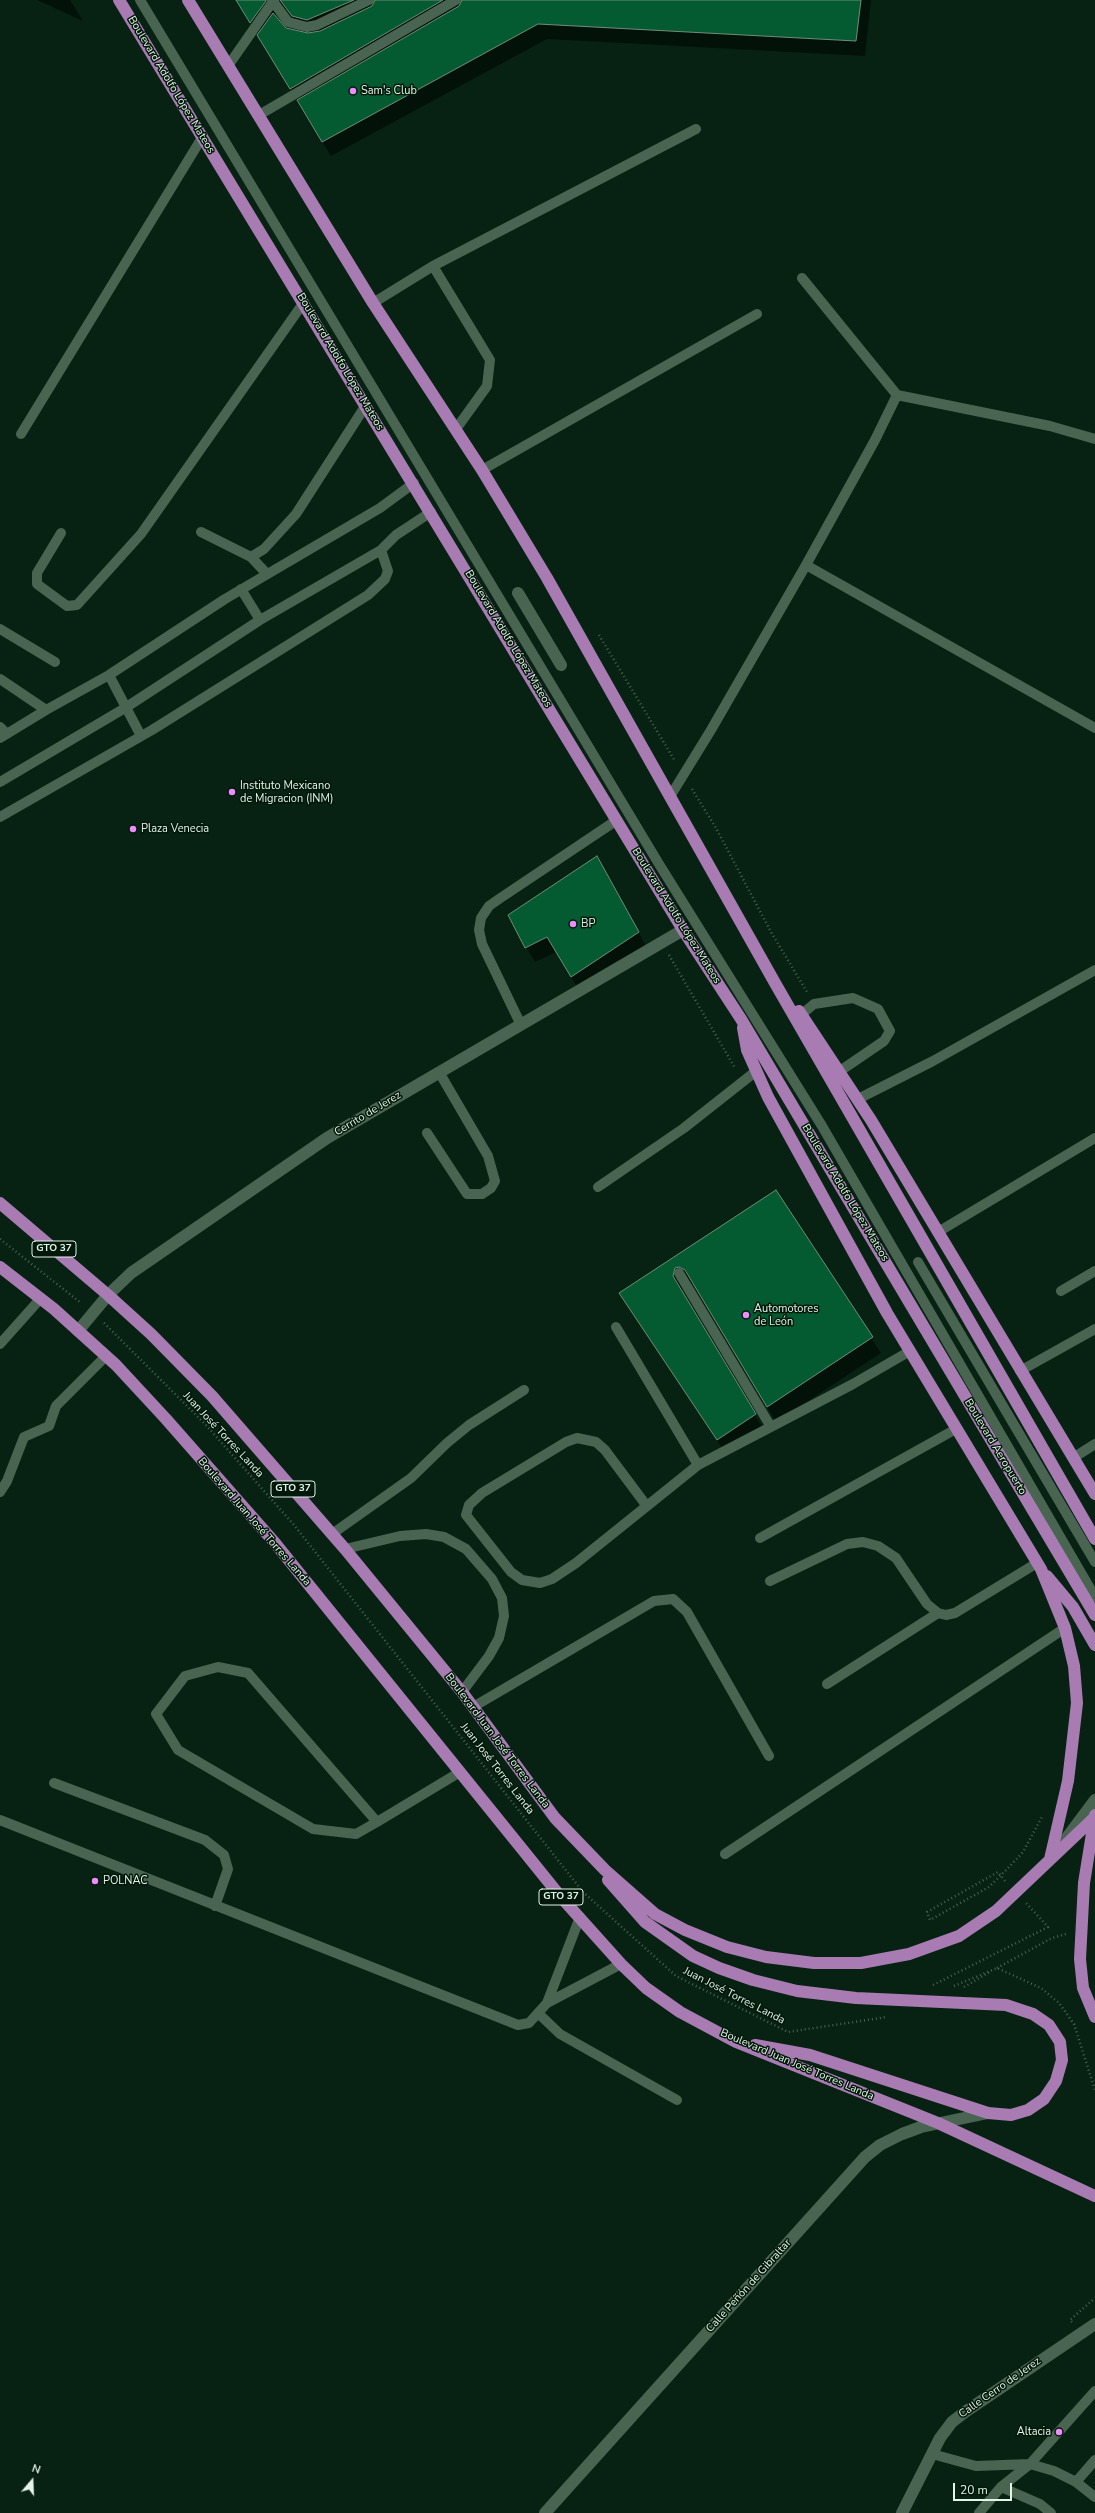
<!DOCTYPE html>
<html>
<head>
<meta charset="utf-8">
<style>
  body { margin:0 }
  #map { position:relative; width:1095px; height:2513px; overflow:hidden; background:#072212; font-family:"Nunito Sans",sans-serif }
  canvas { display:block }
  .north { position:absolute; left:12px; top:2461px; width:40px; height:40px; -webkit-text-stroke:3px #001809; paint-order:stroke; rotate:19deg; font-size:11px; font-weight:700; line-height:16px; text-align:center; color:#e4f4e8 }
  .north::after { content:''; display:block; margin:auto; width:14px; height:18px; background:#e4f4e8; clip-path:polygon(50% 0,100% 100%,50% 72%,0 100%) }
  .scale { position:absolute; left:953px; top:2483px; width:59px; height:18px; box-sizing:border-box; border:2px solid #e4f4e8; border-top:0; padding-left:5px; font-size:12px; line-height:14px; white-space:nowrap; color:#e4f4e8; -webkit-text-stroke:3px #001809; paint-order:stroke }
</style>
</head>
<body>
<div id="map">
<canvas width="1095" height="2513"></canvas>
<div class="north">N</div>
<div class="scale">20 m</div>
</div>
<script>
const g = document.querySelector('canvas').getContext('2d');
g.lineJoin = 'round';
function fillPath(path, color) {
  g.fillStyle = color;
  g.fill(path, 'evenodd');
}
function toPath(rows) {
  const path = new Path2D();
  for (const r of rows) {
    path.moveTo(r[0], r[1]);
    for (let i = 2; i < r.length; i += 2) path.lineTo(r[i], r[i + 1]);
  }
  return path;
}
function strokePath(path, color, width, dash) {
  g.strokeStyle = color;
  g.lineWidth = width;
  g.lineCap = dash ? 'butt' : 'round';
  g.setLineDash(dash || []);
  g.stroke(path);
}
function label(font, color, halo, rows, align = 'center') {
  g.font = font + ' "Nunito Sans",sans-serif';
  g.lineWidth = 3;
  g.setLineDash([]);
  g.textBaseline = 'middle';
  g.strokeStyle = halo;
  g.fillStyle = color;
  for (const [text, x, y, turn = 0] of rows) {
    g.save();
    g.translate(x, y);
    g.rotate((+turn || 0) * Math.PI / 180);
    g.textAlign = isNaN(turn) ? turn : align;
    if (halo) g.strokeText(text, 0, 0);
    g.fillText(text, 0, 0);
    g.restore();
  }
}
fillPath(toPath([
  [37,0,70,0,83,21],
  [237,0,871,0,865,56,547,39,331,156],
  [280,9,288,10,303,33,285,29,274,15],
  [605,872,647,948,580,992,556,952,535,962,526,947],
  [775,1192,881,1353,776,1422,695,1285,689,1282,684,1283,682,1292,764,1430,726,1454,621,1293]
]), '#0007');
const building = toPath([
  [236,0,266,0,266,1,250,23,236,0],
  [280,0,354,0,307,20,292,16,280,0],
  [375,0,443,0,290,89,257,35,273,13,286,28,308,33,320,31,372,6,375,0],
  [462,0,861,0,856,41,538,24,322,142,297,100,459,6,462,0],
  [597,856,639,932,571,977,547,937,525,948,508,915,597,856],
  [776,1190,873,1337,767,1407,685,1270,679,1267,675,1268,673,1276,756,1414,717,1440,619,1293,776,1190]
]);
fillPath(building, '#055b31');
strokePath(building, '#708d79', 1);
strokePath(toPath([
  [599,635,675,761],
  [692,789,716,828,771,932,807,992],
  [669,955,735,1068],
  [0,1239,81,1303],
  [104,1323,205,1424,294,1525,583,1892,676,1976,788,2032,887,2017],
  [1005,1881,998,1872,927,1912,930,1920,989,1887,1010,1866,1023,1852,1043,1815],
  [997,1968,1052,1938,1066,1934],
  [933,1985,1048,1927,1026,1903],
  [954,1986,997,1968,1041,1988,1059,2003,1074,2024,1095,2090],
  [964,1987,990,1972],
  [1072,2322,1070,2320,1095,2298]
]), '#4b6253', 2.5, [1, 3]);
strokePath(toPath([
  [140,0,659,864,822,1126,1095,1597],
  [272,0,288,22,307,27,317,25,369,0],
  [228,66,274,0],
  [259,115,456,0],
  [433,266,490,360,487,386,456,429],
  [373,303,433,266,696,129],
  [897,395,1050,426,1095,439],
  [21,434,203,136],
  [482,470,757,314],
  [201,532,251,557,264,549,296,514,366,405],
  [61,533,37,573,37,584,67,606,77,605,141,534,304,302],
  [251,557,267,574],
  [806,565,1095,728],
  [241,589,260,620],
  [0,629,55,662],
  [109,675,141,736],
  [0,679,46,710],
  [0,727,7,734],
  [0,738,46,710,109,675,225,599,380,508,414,483],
  [0,782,125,708,260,620,381,550,396,535,431,512],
  [671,795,711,730,806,565,875,440,897,395,802,278],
  [0,817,152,730,368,595,385,579,388,571,381,550],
  [802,1014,814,1004,853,998,878,1009,890,1031,884,1041,840,1071],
  [521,1025,482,944,479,930,481,918,489,906,499,899,617,820],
  [858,1099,933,1061,1095,970],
  [427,1133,467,1194,482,1194,491,1188,495,1181,488,1156,439,1072],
  [598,1187,684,1128,755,1072],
  [938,1232,1095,1138],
  [918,1262,1095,1562],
  [679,1273,771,1427],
  [1061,1291,1095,1271],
  [616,1327,698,1465,853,1384,910,1351],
  [0,1344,41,1298],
  [1020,1371,1095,1329],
  [1073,1458,1095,1444],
  [0,1492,7,1481,24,1437,49,1426,56,1406,106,1356],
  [646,1505,605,1450,596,1442,577,1438,566,1442,482,1493,469,1505,466,1515,511,1572,522,1580,540,1583,552,1579,576,1563,698,1465],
  [332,1534,411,1478,447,1443,469,1425,524,1390],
  [760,1538,956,1429],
  [345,1549,400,1536,426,1534,444,1537,466,1549,492,1579,502,1598,504,1616,499,1638,489,1656,462,1692],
  [770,1581,847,1544,863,1542,878,1546,896,1558,927,1604,938,1613,946,1615,955,1613,1037,1563],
  [827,1684,938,1613],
  [473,1707,654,1601,673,1599,687,1612,769,1756],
  [54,1783,205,1840,224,1855,228,1869,215,1906],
  [0,1820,518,2025,529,2023,547,2003,580,1917],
  [377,1822,248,1673,218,1667,185,1676,156,1714,178,1750,313,1829,356,1834,377,1822,460,1772],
  [725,1854,1065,1628],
  [547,2003,621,1964],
  [539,2014,560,2034,677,2100],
  [932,2454,976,2466,1030,2464,1054,2471,1076,2482,1095,2497],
  [1076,2482,1095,2460],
  [1001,2487,1040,2504,1051,2513],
  [979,2513,1001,2487,1030,2464,1095,2391]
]), '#496552', 10);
strokePath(toPath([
  [518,593,561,665],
  [78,1331,108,1295,131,1273,327,1138,683,930],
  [545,2513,865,2157,880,2145,902,2134,921,2127,988,2113],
  [902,2513,940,2438,952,2422,965,2412,1095,2324]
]), '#496552', 12);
strokePath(toPath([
  [1062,1844,1095,1800]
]), '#496552', 12);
strokePath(toPath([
  [119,0,683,930,741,1019,1095,1615],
  [188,0,373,303,482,470,547,578,775,983,1095,1539],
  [799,1011,871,1120,1095,1494],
  [743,1028,747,1050,768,1097,887,1313,1041,1569,1065,1628,1074,1666,1077,1703,1068,1781,1050,1859],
  [0,1203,108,1295,151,1334,212,1396,345,1549,462,1692,555,1818,605,1870,655,1914,685,1930,727,1947,766,1957,814,1963,861,1963,909,1954,959,1936,996,1911,1095,1817],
  [0,1267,54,1309,116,1365,166,1419,275,1543,560,1896,621,1964,646,1988,680,2012,736,2042,938,2123,1095,2196],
  [1047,1576,1073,1607,1095,1645],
  [1095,1815,1084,1883,1080,1959,1083,1988,1095,2017],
  [608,1880,645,1922,693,1956,719,1968,753,1980,797,1991,856,1998,1006,2005,1033,2014,1049,2025,1060,2042,1062,2060,1056,2081,1044,2099,1028,2110,1011,2115,988,2113,810,2055,755,2045]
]), '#a87cb3', 12);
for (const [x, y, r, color] of [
  [353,91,4,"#ed8cfa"],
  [232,792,4,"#ed8cfa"],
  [133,829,4,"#ed8cfa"],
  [573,924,4,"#ed8cfa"],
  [746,1315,4,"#ed8cfa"],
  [95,1881,4,"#ed8cfa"],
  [1059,2432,4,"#ed8cfa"]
]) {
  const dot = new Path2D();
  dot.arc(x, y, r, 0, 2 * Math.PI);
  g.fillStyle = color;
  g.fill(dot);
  strokePath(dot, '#001809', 1.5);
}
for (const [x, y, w] of [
  [54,1249,44],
  [293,1489,44],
  [561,1897,44]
]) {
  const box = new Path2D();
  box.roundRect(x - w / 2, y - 8, w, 16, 3);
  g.fillStyle = '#001809';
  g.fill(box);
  strokePath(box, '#e4f4e8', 1);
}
label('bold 10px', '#e4f4e8', null, [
  ["GTO 37",54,1249],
  ["GTO 37",293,1489],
  ["GTO 37",561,1897]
]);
label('11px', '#e4f4e8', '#001809', [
  ["Boulevard Adolfo López Mateos",171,85,59],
  ["Boulevard Adolfo López Mateos",340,362,59],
  ["Boulevard Adolfo López Mateos",508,639,59],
  ["Boulevard Adolfo López Mateos",676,916,58],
  ["Cerrito de Jerez",368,1114,-31],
  ["Boulevard Adolfo López Mateos",845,1193,59],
  ["Juan José Torres Landa",223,1435,47],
  ["Boulevard Aeropuerto",995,1447,59],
  ["Boulevard Juan José Torres Landa",254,1522,49],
  ["Boulevard Juan José Torres Landa",497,1741,53],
  ["Juan José Torres Landa",497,1769,52],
  ["Juan José Torres Landa",734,1996,27],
  ["Boulevard Juan José Torres Landa",797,2065,23],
  ["Calle Peñón de Gibraltar",749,2286,-48],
  ["Calle Cerro de Jerez",1000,2388,-35]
]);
label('11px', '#e4f4e8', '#001809', [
  ["Sam's Club",361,91],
  ["Instituto Mexicano",240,786],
  ["de Migracion (INM)",240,799],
  ["Plaza Venecia",141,829],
  ["BP",581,924],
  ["Automotores",754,1309],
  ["de León",754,1322],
  ["POLNAC",103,1881],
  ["Altacia",1051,2432,"right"]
], 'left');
</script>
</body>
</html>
